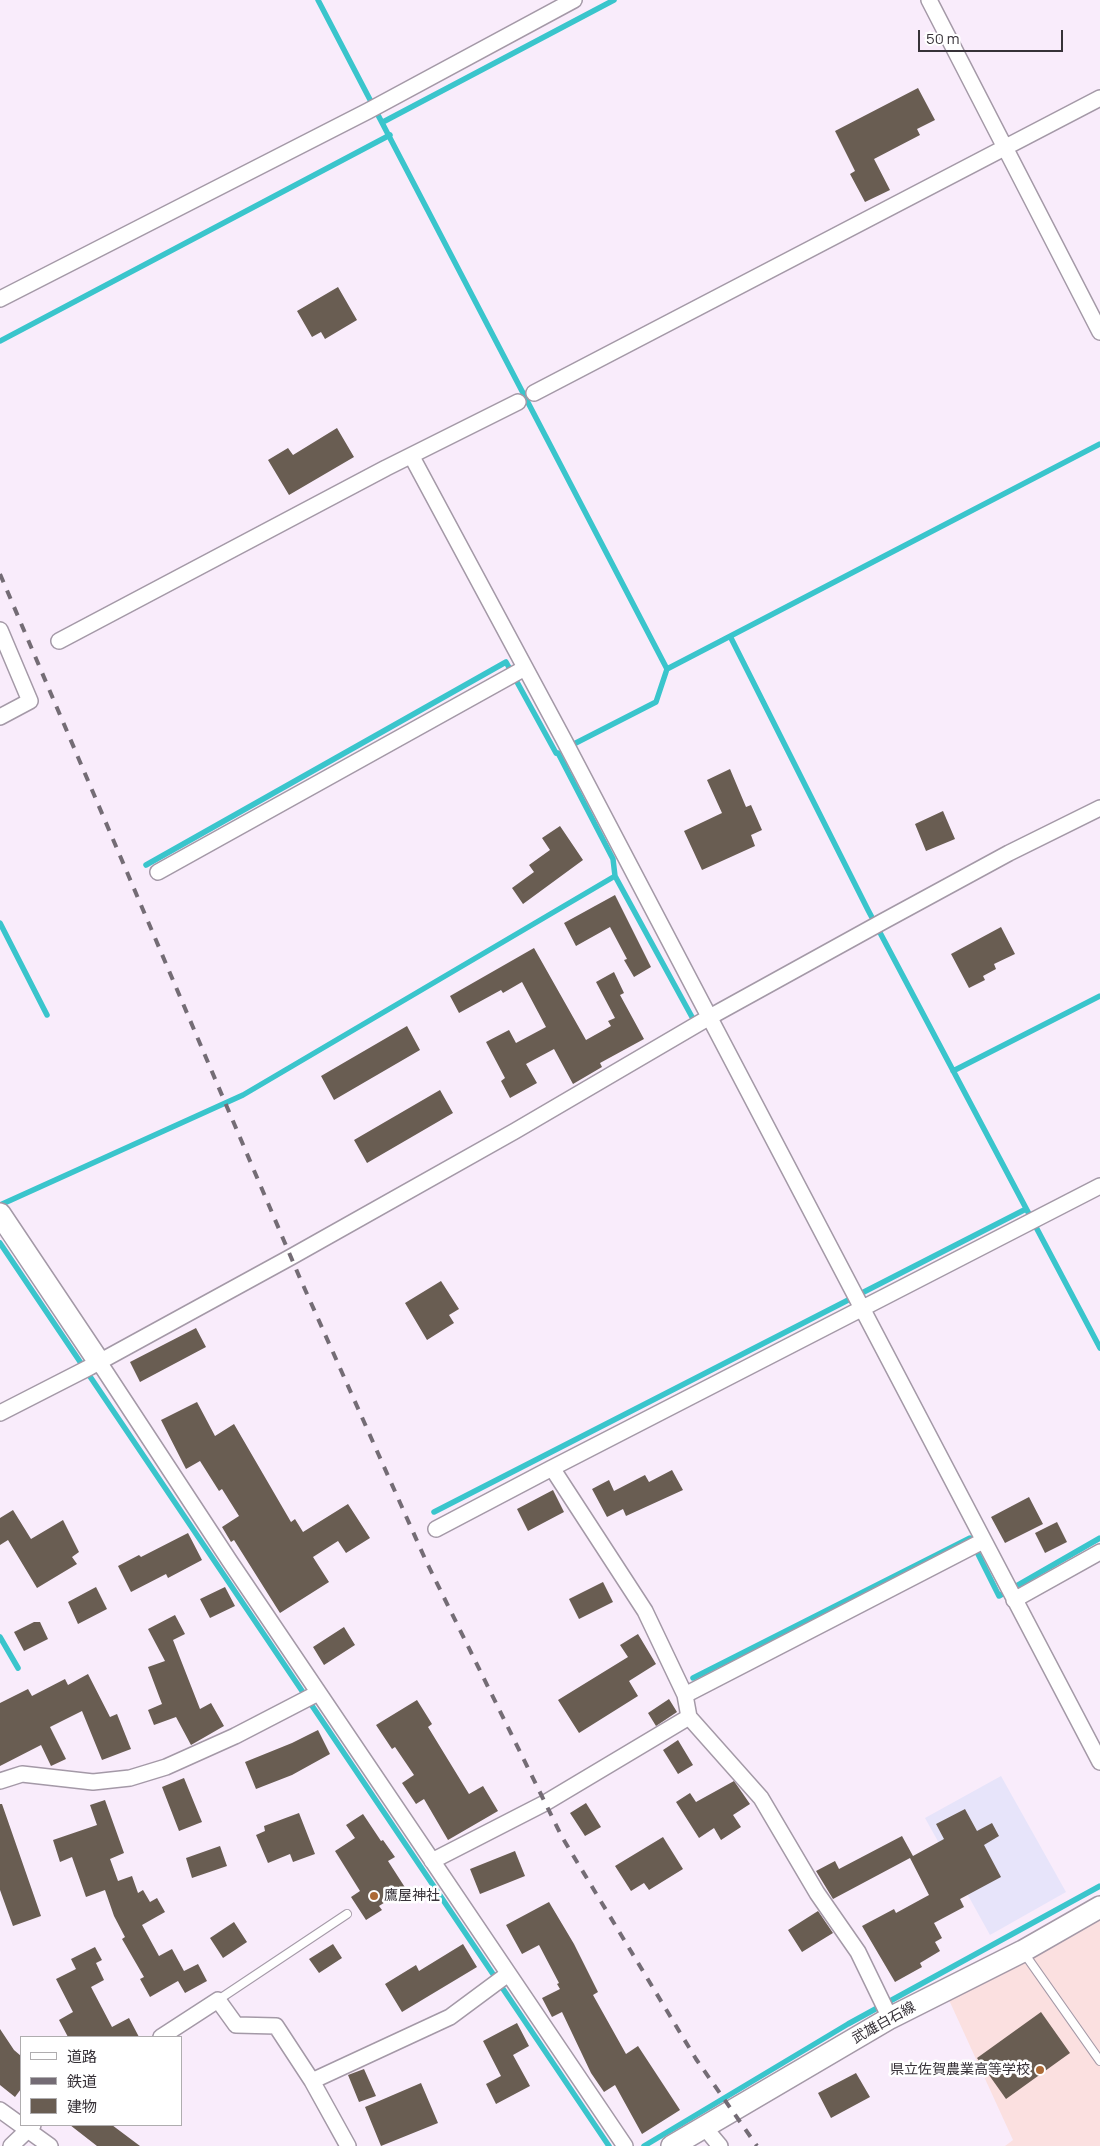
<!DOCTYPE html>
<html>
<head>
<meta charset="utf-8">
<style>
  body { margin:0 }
  #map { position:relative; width:1100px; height:2146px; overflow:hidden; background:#f9ecfb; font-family:Manrope,"Noto Sans JP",sans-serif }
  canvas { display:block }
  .legend { position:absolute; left:20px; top:2036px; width:162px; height:90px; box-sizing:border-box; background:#fff; border:1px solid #afadaf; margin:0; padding:6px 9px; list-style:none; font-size:15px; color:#373238 }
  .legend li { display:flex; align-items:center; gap:10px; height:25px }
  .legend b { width:25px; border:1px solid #afadaf }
  .scale { position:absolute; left:918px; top:30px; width:145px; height:22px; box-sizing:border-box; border:2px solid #373238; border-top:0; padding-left:6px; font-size:15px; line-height:18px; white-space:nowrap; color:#373238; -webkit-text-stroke:4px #fff; paint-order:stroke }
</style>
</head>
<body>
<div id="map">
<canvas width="1100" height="2146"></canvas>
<ul class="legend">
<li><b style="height:6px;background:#fff"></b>道路</li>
<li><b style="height:6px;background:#746c75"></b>鉄道</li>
<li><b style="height:14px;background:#695d52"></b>建物</li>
</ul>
<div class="scale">50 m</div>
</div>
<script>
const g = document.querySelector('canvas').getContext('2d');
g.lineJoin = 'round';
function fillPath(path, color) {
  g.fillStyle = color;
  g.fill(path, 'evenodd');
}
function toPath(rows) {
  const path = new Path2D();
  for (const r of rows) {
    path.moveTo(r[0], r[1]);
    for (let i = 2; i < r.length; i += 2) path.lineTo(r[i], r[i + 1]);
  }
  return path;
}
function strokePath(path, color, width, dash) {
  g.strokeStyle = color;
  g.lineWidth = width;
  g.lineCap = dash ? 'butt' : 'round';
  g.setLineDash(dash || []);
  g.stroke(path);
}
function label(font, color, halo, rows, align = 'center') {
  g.font = font + ' Manrope,"Noto Sans JP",sans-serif';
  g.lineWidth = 5;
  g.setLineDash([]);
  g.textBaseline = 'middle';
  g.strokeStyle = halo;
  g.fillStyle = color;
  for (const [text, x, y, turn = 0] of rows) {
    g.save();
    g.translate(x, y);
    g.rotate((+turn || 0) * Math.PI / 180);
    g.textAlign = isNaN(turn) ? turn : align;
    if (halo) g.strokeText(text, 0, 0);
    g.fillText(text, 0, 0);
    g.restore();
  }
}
fillPath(toPath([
  [1001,1776,1066,1892,990,1935,925,1818]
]), '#e7e4fa');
fillPath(toPath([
  [1100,1918,1100,2146,1005,2146,1013,2140,949,2000]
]), '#fbe0e0');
strokePath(toPath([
  [318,0,667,669,1100,444],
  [383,122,614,0],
  [0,341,390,135],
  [731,638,868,910,1100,1348],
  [568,747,656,702,667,669],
  [558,753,613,859,615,876],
  [146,865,506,662,556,753],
  [0,923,47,1015],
  [953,1071,1100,996],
  [0,1205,243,1095,615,876,692,1017],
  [0,1243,609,2146],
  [434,1512,1026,1209],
  [0,1637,18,1668],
  [693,1678,970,1538,999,1596,1100,1538],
  [644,2146,848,2024,1100,1886]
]), '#3ac5cc', 5.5);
fillPath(toPath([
  [918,88,935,120,917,129,920,135,874,159,890,190,865,202,850,174,855,171,835,131],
  [338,287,357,320,325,339,321,332,312,337,297,311],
  [337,428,354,457,289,495,268,460,288,448,293,455],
  [730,769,746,807,751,805,762,830,751,835,755,846,702,870,684,831,722,813,707,780],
  [943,811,955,839,926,851,915,824],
  [560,826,583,860,523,904,512,888,534,872,529,865,550,850,542,838],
  [615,895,651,967,634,977,624,960,627,959,610,927,576,946,564,923],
  [1001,927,1015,954,994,964,996,969,983,976,985,980,969,988,951,954],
  [534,948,586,1040,611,1026,608,1021,615,1018,596,982,614,972,624,993,620,995,644,1039,600,1063,602,1067,573,1084,554,1049,526,1064,537,1083,510,1098,501,1081,505,1078,486,1042,509,1030,516,1043,546,1027,522,982,503,993,501,990,459,1013,450,996],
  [407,1026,420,1050,334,1100,321,1076],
  [440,1090,453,1113,367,1163,354,1140],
  [441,1281,459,1309,449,1315,454,1323,427,1340,405,1303],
  [196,1328,206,1347,140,1382,130,1362],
  [197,1402,215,1436,234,1424,291,1522,295,1519,303,1532,348,1504,370,1538,346,1553,338,1541,313,1557,329,1582,280,1613,234,1540,231,1542,222,1527,239,1516,222,1489,219,1491,200,1461,186,1469,161,1420],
  [672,1470,683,1490,626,1516,623,1509,607,1517,592,1489,609,1480,614,1491,645,1475,649,1482],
  [553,1490,564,1512,528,1531,517,1509],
  [1029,1497,1043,1524,1005,1543,991,1517],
  [13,1510,31,1539,63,1520,79,1552,72,1557,77,1564,37,1588,8,1540,0,1545,0,1518],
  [1057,1522,1067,1542,1045,1553,1035,1533],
  [188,1533,202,1560,168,1578,166,1574,131,1592,118,1566,139,1555,141,1557],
  [603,1582,613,1602,579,1619,569,1599],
  [96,1587,107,1609,78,1624,68,1602],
  [225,1587,235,1606,210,1618,200,1599],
  [175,1615,185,1634,173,1640,200,1709,211,1703,224,1726,191,1745,176,1717,154,1725,148,1710,162,1704,148,1667,165,1661,148,1629],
  [34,1622,40,1622,48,1639,24,1651,14,1632],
  [344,1627,355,1645,324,1665,313,1647],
  [638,1634,656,1664,629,1681,638,1696,579,1733,558,1700,628,1657,620,1645],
  [88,1674,110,1717,117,1714,131,1749,102,1760,82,1711,50,1727,66,1759,51,1766,41,1745,0,1766,0,1703,28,1689,32,1696,65,1679,68,1685],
  [669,1699,677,1712,656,1726,648,1713],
  [417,1700,432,1724,428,1727,469,1794,483,1786,498,1811,448,1840,424,1799,416,1804,402,1783,414,1775,395,1747,392,1749,376,1725],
  [318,1730,330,1754,292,1775,256,1789,245,1762,292,1743],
  [678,1740,693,1765,678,1774,663,1750],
  [184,1778,202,1822,179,1831,162,1787],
  [734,1781,750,1804,733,1815,741,1827,721,1840,714,1828,699,1838,676,1802,690,1793,696,1802],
  [105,1800,124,1853,110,1859,118,1881,132,1876,138,1893,143,1890,150,1902,157,1898,165,1912,142,1925,159,1956,172,1949,184,1971,198,1964,207,1981,185,1993,178,1981,150,1997,140,1979,144,1977,122,1939,125,1937,114,1916,105,1890,86,1897,72,1857,60,1862,53,1840,97,1825,90,1805],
  [586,1803,601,1827,585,1836,570,1813],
  [0,1804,2,1804,41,1916,13,1926,0,1890],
  [965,1809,977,1831,992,1823,999,1836,984,1845,1001,1877,960,1899,964,1907,934,1923,942,1938,935,1942,940,1951,920,1963,922,1967,895,1982,862,1926,894,1909,896,1913,929,1895,910,1858,833,1899,816,1871,835,1861,839,1869,902,1836,913,1856,944,1839,936,1824],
  [299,1813,315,1854,293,1862,290,1854,268,1863,256,1835,265,1831,264,1826],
  [363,1814,381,1841,383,1840,395,1857,388,1861,406,1889,379,1906,382,1910,366,1920,351,1897,360,1891,335,1851,355,1838,346,1825],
  [663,1837,683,1869,649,1890,644,1883,631,1891,615,1866],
  [220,1846,227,1866,192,1878,186,1858],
  [515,1851,525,1876,480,1894,470,1869],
  [549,1902,574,1944,598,1992,593,1995,626,2054,638,2046,680,2110,642,2134,615,2085,604,2092,591,2073,562,2012,552,2017,542,1998,560,1989,557,1984,559,1983,539,1945,522,1954,506,1925],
  [818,1911,833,1933,802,1952,788,1930],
  [234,1922,247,1942,223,1958,210,1938],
  [333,1944,342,1958,319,1973,309,1959],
  [463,1944,477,1967,402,2012,385,1984,416,1965,419,1971],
  [95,1947,102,1960,96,1963,104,1980,91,1987,112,2027,129,2018,139,2037,68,2037,59,2020,73,2012,56,1979,76,1969,71,1959],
  [1041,2012,1070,2053,1006,2099,977,2058],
  [517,2023,529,2046,513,2055,530,2086,496,2104,486,2084,501,2076,483,2041],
  [0,2029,14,2050,21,2056,21,2089,15,2097,0,2085],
  [364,2069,376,2096,359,2102,348,2075],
  [856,2073,870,2097,831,2118,818,2093],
  [421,2083,438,2123,381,2146,365,2107],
  [70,2125,112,2125,140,2146,97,2146]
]), '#695d52');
const lane = toPath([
  [1024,1953,1100,2061],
  [218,2000,347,1914]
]);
const street = toPath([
  [929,0,1100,332],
  [0,299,368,111,574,0],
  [534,393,1100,98],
  [412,457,564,740,1100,1762],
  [0,630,30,701,0,717],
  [59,641,386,468,518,402],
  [158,872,525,668],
  [99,1362,229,1560,625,2146],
  [0,1413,90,1367,291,1257,515,1131,708,1018,882,922,1009,853,1100,808],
  [436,1529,552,1468],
  [1014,1600,1100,1552],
  [685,1695,983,1541],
  [689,1717,685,1695,645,1611,552,1468,1100,1186],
  [0,1781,22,1774,93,1782,130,1778,166,1767,235,1736,318,1693],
  [432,1861,545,1803,689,1717,761,1798,817,1893,858,1952,890,2018],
  [161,2037,218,2000,236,2025,276,2026,312,2081,450,2017,508,1974],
  [312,2081,348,2146],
  [0,2110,50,2146],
  [705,2128,720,2146],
  [11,2146,33,2125]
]);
const secondary = toPath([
  [0,1214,99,1362],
  [672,2146,890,2018,1023,1951,1100,1907]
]);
strokePath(lane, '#a499a7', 10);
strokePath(street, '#a499a7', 18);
strokePath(secondary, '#a499a7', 24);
strokePath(lane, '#fff', 8);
strokePath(street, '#fff', 15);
strokePath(secondary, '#fff', 21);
strokePath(toPath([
  [0,574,299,1276,426,1561,562,1837,696,2059,757,2146]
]), '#746c75', 4, [9, 9]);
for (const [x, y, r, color] of [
  [374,1896,5,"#ac6a36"],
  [1040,2070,5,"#ac6a36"]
]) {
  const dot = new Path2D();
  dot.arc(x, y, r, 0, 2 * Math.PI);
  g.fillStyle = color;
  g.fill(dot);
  strokePath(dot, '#fff', 2);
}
label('14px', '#373238', '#fff', [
  ["鷹屋神社",384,1896],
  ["県立佐賀農業高等学校",1030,2070,"right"]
], 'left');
label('14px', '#373238', '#fff', [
  ["武雄白石線",884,2023,-29]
]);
</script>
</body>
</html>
